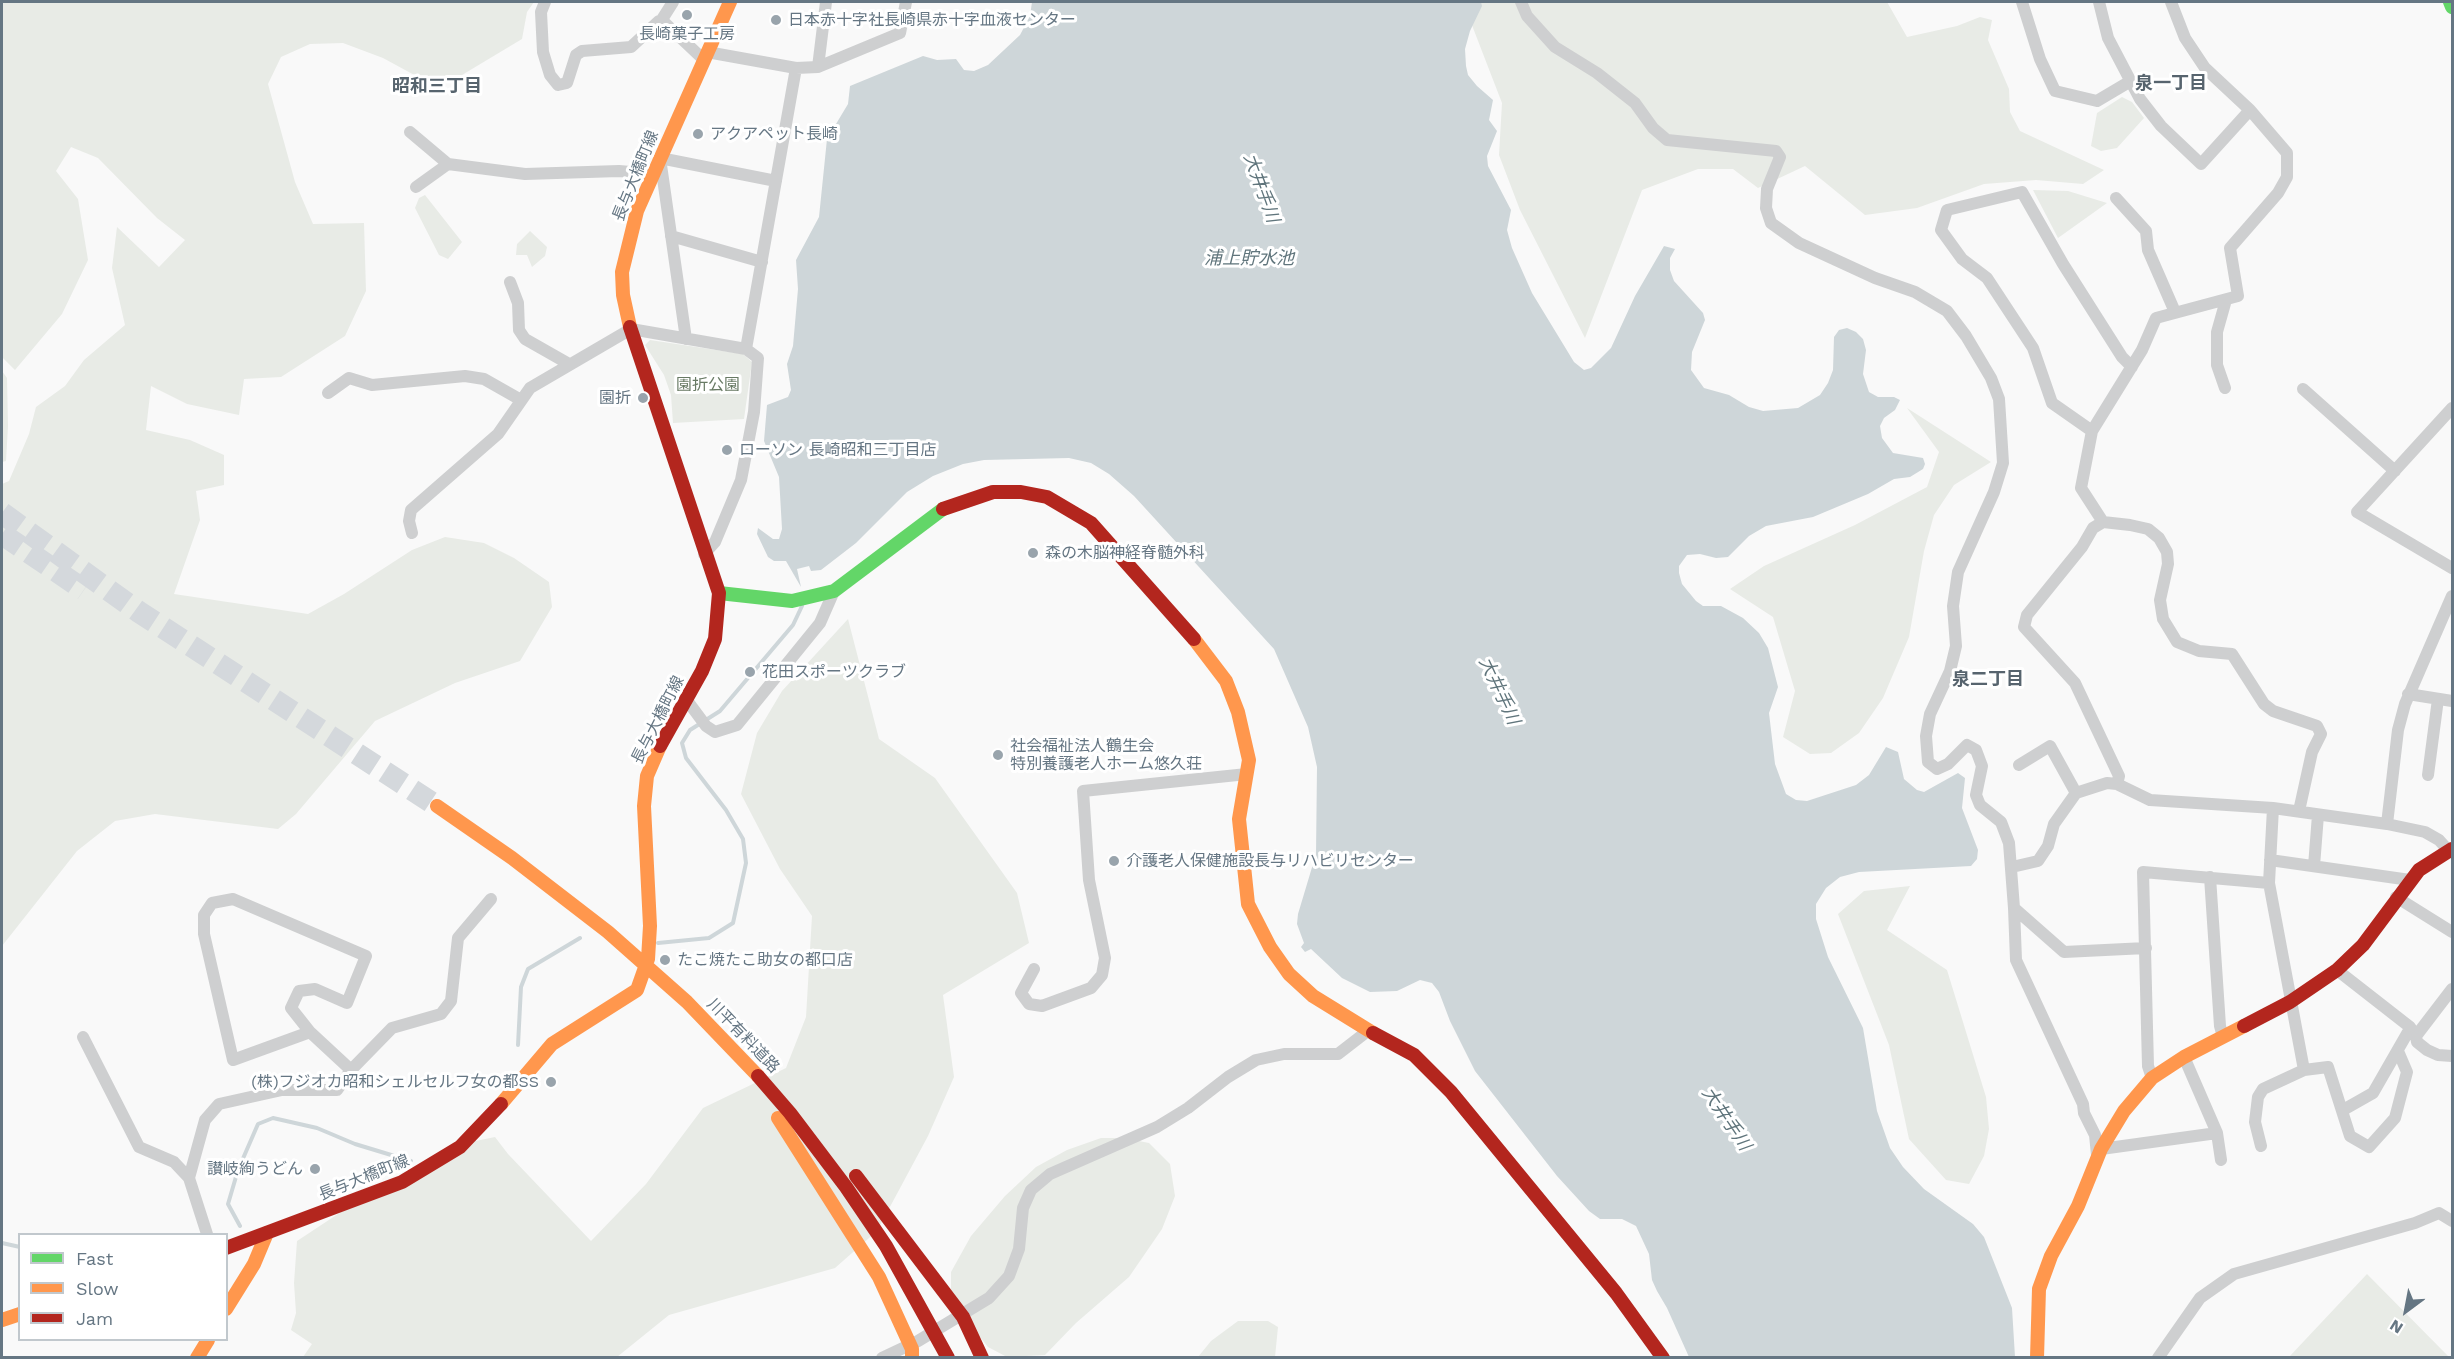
<!DOCTYPE html>
<html>
<head>
<meta charset="utf-8">
<style>
  body { margin:0 }
  #map { position:relative; width:2454px; height:1359px; overflow:hidden; background:#f9f9f9; font-family:"Work Sans",sans-serif }
  canvas { display:block }
  .frame { position:absolute; inset:0; border:3px solid #657683; pointer-events:none }
  .legend { position:absolute; left:18px; top:1233px; width:210px; height:108px; box-sizing:border-box; background:#fff; border:2px solid #c1c8cd; margin:0; padding:8px 10px; list-style:none; font-size:18px; color:#657683 }
  .legend li { display:flex; align-items:center; gap:12px; height:30px }
  .legend b { width:30px; border:2px solid #c1c8cd }
  .north { position:absolute; left:2376px; top:1281px; width:60px; height:60px; -webkit-text-stroke:4px #fff; paint-order:stroke; rotate:212deg; font-size:16px; font-weight:700; line-height:24px; text-align:center; color:#657683 }
  .north::after { content:''; display:block; margin:auto; width:21px; height:27px; background:#657683; clip-path:polygon(50% 0,100% 100%,50% 72%,0 100%) }
</style>
</head>
<body>
<div id="map">
<canvas width="2454" height="1359"></canvas>
<div class="frame"></div>
<ul class="legend">
<li><b style="height:8px;background:#63d668"></b>Fast</li>
<li><b style="height:8px;background:#ff974d"></b>Slow</li>
<li><b style="height:8px;background:#b3261e"></b>Jam</li>
</ul>
<div class="north">N</div>
</div>
<script>
const g = document.querySelector('canvas').getContext('2d');
g.lineJoin = 'round';
function fillPath(path, color) {
  g.fillStyle = color;
  g.fill(path, 'evenodd');
}
function toPath(rows) {
  const path = new Path2D();
  for (const r of rows) {
    path.moveTo(r[0], r[1]);
    for (let i = 2; i < r.length; i += 2) path.lineTo(r[i], r[i + 1]);
  }
  return path;
}
function strokePath(path, color, width, dash) {
  g.strokeStyle = color;
  g.lineWidth = width;
  g.lineCap = dash ? 'butt' : 'round';
  g.setLineDash(dash || []);
  g.stroke(path);
}
function label(font, color, halo, rows, align = 'center') {
  g.font = font + ' "Work Sans","Noto Sans JP",sans-serif';
  g.lineWidth = 6;
  g.setLineDash([]);
  g.textBaseline = 'middle';
  g.strokeStyle = halo;
  g.fillStyle = color;
  for (const [text, x, y, turn = 0] of rows) {
    g.save();
    g.translate(x, y);
    g.rotate((+turn || 0) * Math.PI / 180);
    g.textAlign = isNaN(turn) ? turn : align;
    if (halo) g.strokeText(text, 0, 0);
    g.fillText(text, 0, 0);
    g.restore();
  }
}
fillPath(toPath([
  [2,2,534,2,527,12,522,39,457,78,418,77,383,58,343,43,310,44,281,57,268,84,295,182,313,224,364,223,366,291,345,336,281,377,244,379,239,415,187,404,151,386,146,430,190,440,224,455,224,485,196,491,200,520,174,594,308,614,344,594,412,550,445,537,484,543,514,558,549,582,552,607,520,661,455,683,375,721,296,814,278,829,155,814,115,821,77,851,2,946,2,484,9,481,29,434,36,407,65,386,84,360,125,325,112,268,117,227,159,267,185,240,157,218,98,158,71,147,56,171,78,199,88,260,62,314,15,370,2,357],
  [1463,2,1887,2,1907,37,1957,26,1980,17,1992,20,1988,40,2009,89,2010,112,2020,131,2104,170,2083,184,2036,180,1984,184,1917,208,1865,215,1805,166,1758,188,1733,169,1698,169,1642,190,1585,338,1520,210,1499,155,1502,103],
  [2122,97,2132,102,2144,118,2117,148,2101,151,2091,146,2097,113],
  [2033,190,2068,191,2107,203,2058,238],
  [425,195,462,242,448,259,439,255,415,208,419,198],
  [530,231,547,247,545,256,532,267,527,255,516,255,517,244],
  [650,340,743,354,752,362,744,419,673,423,671,395,664,375,645,345],
  [2,371,7,378,8,426,6,461,2,462],
  [1907,408,1991,462,1954,485,1934,515,1924,551,1909,637,1883,698,1859,733,1831,753,1810,754,1783,737,1795,691,1773,617,1730,589,1764,566,1855,525,1927,487,1939,452],
  [848,619,879,739,935,778,1017,893,1029,943,943,995,954,1077,928,1136,877,1231,835,1268,669,1315,617,1357,303,1357,312,1344,291,1330,296,1313,294,1283,297,1241,344,1210,461,1144,495,1137,508,1154,591,1241,646,1184,703,1108,786,1068,806,1017,812,916,780,869,741,794,757,733,782,691],
  [1910,886,1887,930,1947,970,1986,1097,1989,1129,1984,1156,1969,1184,1946,1180,1909,1139,1889,1045,1838,914,1864,891],
  [1101,1138,1124,1138,1149,1143,1170,1164,1175,1196,1162,1229,1129,1277,1076,1323,1045,1355,1007,1357,988,1347,951,1300,951,1272,971,1236,1005,1196,1036,1167,1067,1150],
  [2367,1274,2449,1357,2289,1357],
  [1238,1321,1268,1321,1278,1327,1275,1357,1198,1357,1211,1341]
]), '#e8ebe6');
fillPath(toPath([
  [1032,2,1481,2,1482,6,1470,31,1465,49,1466,66,1468,75,1477,86,1493,100,1489,120,1497,131,1487,156,1488,166,1511,210,1507,230,1512,248,1532,293,1574,362,1584,370,1591,368,1611,348,1635,296,1664,246,1675,249,1670,258,1670,270,1674,281,1703,313,1705,320,1692,352,1691,370,1704,388,1729,395,1749,407,1763,411,1798,408,1820,395,1828,383,1833,370,1834,337,1839,330,1847,328,1856,332,1863,339,1866,350,1863,374,1869,392,1878,397,1894,397,1900,400,1895,410,1884,418,1880,426,1882,438,1893,453,1923,458,1925,464,1923,469,1910,477,1894,479,1868,494,1813,517,1766,526,1749,536,1728,557,1716,558,1700,554,1687,555,1679,566,1679,573,1682,584,1696,601,1703,606,1721,606,1743,618,1759,633,1768,648,1778,687,1769,713,1775,764,1786,794,1796,800,1807,801,1856,785,1869,775,1886,747,1898,752,1904,779,1917,790,1924,792,1958,773,1965,778,1962,808,1978,850,1977,859,1971,866,1859,872,1840,877,1826,888,1816,904,1816,919,1828,957,1863,1028,1877,1111,1890,1148,1903,1167,1924,1189,1973,1224,1984,1237,2012,1308,2015,1357,1689,1357,1667,1308,1657,1291,1652,1280,1649,1254,1636,1226,1622,1219,1600,1219,1589,1211,1557,1176,1475,1071,1450,1021,1439,992,1432,983,1420,980,1397,991,1370,992,1342,978,1311,949,1305,952,1301,947,1304,943,1297,924,1298,914,1316,854,1317,767,1308,727,1274,649,1134,496,1109,474,1091,463,1069,458,984,460,963,464,933,476,907,492,856,543,821,570,811,571,809,566,797,569,801,587,786,561,774,561,768,557,757,534,758,528,773,539,779,539,782,529,779,477,764,441,767,405,788,397,791,390,787,364,793,346,798,289,796,260,819,217,827,139,848,104,850,86,923,56,937,60,956,59,964,70,974,71,988,65,1020,35,1030,16]
]), '#ced6d9');
strokePath(toPath([
  [658,943,709,938,733,923,746,863,743,839,726,810,686,758,682,743,690,730,720,711,793,625,802,606],
  [518,1045,521,987,528,969,580,938],
  [240,1226,228,1204,238,1170,258,1124,273,1118,317,1128,355,1144,411,1161],
  [2,1243,20,1247]
]), '#ced6d9', 4);
strokePath(toPath([
  [2,513,139,612,437,806],
  [2,534,84,590]
]), '#d4d8dc', 22, [22, 11]);
strokePath(toPath([
  [545,2,541,12,543,52,550,75,558,85,567,83,576,55,582,51,631,47,659,21,665,23,704,60],
  [1521,2,1527,16,1555,47,1597,73,1635,103,1653,128,1667,140,1776,151,1780,157,1767,189,1766,208,1771,223,1799,243,1875,278,1915,292,1947,311,1966,336,1991,378,1999,399,2003,463,1994,492,1958,572,1953,606,1956,646,1950,671,1930,714,1926,736,1928,762,1937,769,1948,764,1967,745,1976,750,1982,766,1976,795,1980,805,2001,822,2009,843,2014,908],
  [2022,2,2040,59,2055,91,2097,101,2129,82],
  [2099,2,2108,38,2140,99,2161,126,2201,164,2250,110],
  [661,21,673,2],
  [707,52,796,68,818,67,900,33,906,2],
  [818,67,826,2],
  [410,132,448,164,525,174,619,171,653,174],
  [416,187,448,164],
  [2116,198,2146,231,2148,250,2175,312],
  [671,236,762,262],
  [510,282,518,303,519,330,525,339,569,364],
  [686,339,660,158,776,181],
  [2225,388,2217,365,2217,332,2226,300],
  [2303,389,2395,471],
  [328,393,349,378,372,385,465,376,484,379,521,400],
  [2452,408,2357,512,2452,568],
  [2092,431,2052,403,2033,348,1987,278,1962,259,1941,230,1947,210,2022,192,2063,264,2122,357,2132,367],
  [2103,522,2081,488,2092,431,2142,350,2156,318,2238,296,2230,248,2278,193,2287,177,2287,153,2250,110,2205,68,2185,38,2171,2],
  [412,533,409,521,411,510,498,434,530,388,631,329,746,349,796,68],
  [704,554,715,542,741,480,754,412,758,358,746,349],
  [2408,694,2452,701],
  [686,699,706,726,715,732,737,725,820,623,834,591],
  [2019,765,2050,746,2076,793],
  [2428,775,2438,699],
  [2273,808,2269,883,2304,1070,2328,1067,2350,1136,2369,1147,2395,1118,2407,1072,2398,1051],
  [2299,811,2312,752,2321,734,2317,726,2273,711,2264,704,2232,654,2199,651,2177,642,2163,619,2160,600,2168,564,2167,552,2159,538,2148,529,2130,525,2103,522,2093,528,2082,547,2027,615,2024,627,2075,683,2119,776,2117,784,2150,800,2273,808,2387,824,2425,832,2439,840,2448,850],
  [2387,824,2398,730,2405,704,2452,596],
  [2270,860,2410,880],
  [2314,866,2318,815],
  [2012,867,2038,861,2048,846,2054,824,2076,793,2107,783,2117,784],
  [2210,877,2220,1026,2223,1037],
  [2396,897,2452,932],
  [233,899,366,956,347,1003,315,989,299,991,291,1008,310,1032,233,1060,204,934,204,915,212,903,233,899],
  [1034,969,1021,993,1029,1004,1042,1006,1091,988,1102,975,1105,958,1089,880,1083,791,1247,774],
  [2337,970,2410,1027,2416,1036,2452,989],
  [310,1032,351,1070],
  [83,1037,139,1147,174,1162,189,1178,207,1234],
  [2184,1057,2217,1133,2221,1160],
  [2152,1078,2148,1066,2143,872,2269,883],
  [2343,1110,2373,1093,2408,1032,2416,1036,2417,1042,2427,1050,2438,1055,2452,1056],
  [2261,1146,2255,1122,2258,1097,2263,1089,2304,1070],
  [2101,1149,2217,1133],
  [2097,1155,2095,1135,2084,1113,2083,1104,2016,960,2014,908,2064,952,2146,948],
  [189,1178,205,1120,219,1104,282,1090,337,1090,351,1070,392,1028,441,1014,451,1001,458,938,491,899],
  [882,1358,918,1341,989,1298,1009,1276,1019,1249,1023,1208,1031,1190,1050,1174,1157,1127,1188,1108,1228,1077,1256,1060,1284,1054,1338,1054,1369,1030],
  [2158,1358,2200,1298,2234,1274,2415,1223,2439,1213,2452,1221]
]), '#cecfd0', 12);
strokePath(toPath([
  [2450,2,2452,7],
  [719,593,792,601,834,591,943,509]
]), '#63d668', 14);
strokePath(toPath([
  [630,327,623,295,622,272,637,211,730,2],
  [1194,639,1226,681,1238,712,1249,760,1239,819,1248,904,1270,947,1289,974,1313,996,1373,1033],
  [437,806,512,858,608,932,687,1002,758,1076],
  [501,1104,552,1044,637,990,648,959,650,926,644,806,647,776,660,746],
  [778,1118,879,1277,912,1349,912,1358],
  [226,1309,254,1264,267,1233],
  [2,1320,20,1314],
  [197,1358,208,1340],
  [2037,1358,2039,1289,2051,1256,2078,1206,2101,1149,2124,1111,2152,1078,2184,1057,2244,1026]
]), '#ff974d', 14);
strokePath(toPath([
  [630,327,719,593,715,639,702,671,660,746],
  [943,509,993,492,1021,492,1047,497,1091,523,1194,639],
  [2244,1026,2290,1002,2337,970,2363,945,2419,870,2452,849],
  [1373,1033,1414,1055,1451,1092,1616,1293,1663,1358],
  [758,1076,790,1113,846,1187,886,1246,948,1358],
  [856,1176,963,1317,982,1358],
  [226,1248,402,1182,460,1147,501,1104]
]), '#b3261e', 14);
for (const [x, y, r, color] of [
  [687,15,6,"#99a4ac"],
  [776,20,6,"#99a4ac"],
  [698,134,6,"#99a4ac"],
  [643,398,6,"#99a4ac"],
  [727,450,6,"#99a4ac"],
  [1033,553,6,"#99a4ac"],
  [750,672,6,"#99a4ac"],
  [998,755,6,"#99a4ac"],
  [1114,861,6,"#99a4ac"],
  [665,960,6,"#99a4ac"],
  [551,1082,6,"#99a4ac"],
  [315,1169,6,"#99a4ac"]
]) {
  const dot = new Path2D();
  dot.arc(x, y, r, 0, 2 * Math.PI);
  g.fillStyle = color;
  g.fill(dot);
  strokePath(dot, '#fff', 2);
}
label('16px', '#657683', '#fff', [
  ["日本赤十字社長崎県赤十字血液センター",788,20],
  ["長崎菓子工房",687,34,"center"],
  ["アクアペット長崎",710,134],
  ["園折",631,398,"right"],
  ["ローソン 長崎昭和三丁目店",739,450],
  ["森の木脳神経脊髄外科",1045,553],
  ["花田スポーツクラブ",762,672],
  ["社会福祉法人鶴生会",1010,746],
  ["特別養護老人ホーム悠久荘",1010,764],
  ["介護老人保健施設長与リハビリセンター",1126,861],
  ["たこ焼たこ助女の都口店",677,960],
  ["(株)フジオカ昭和シェルセルフ女の都SS",539,1082,"right"],
  ["讃岐絢うどん",303,1169,"right"]
], 'left');
label('16px', '#657683', '#fff', [
  ["長与大橋町線",636,176,-68],
  ["長与大橋町線",658,720,-63],
  ["川平有料道路",743,1036,46],
  ["長与大橋町線",364,1178,-22]
]);
label('16px', '#687a64', '#fff', [
  ["園折公園",708,385]
]);
label('bold 18px', '#57646e', '#fff', [
  ["泉一丁目",2171,84],
  ["昭和三丁目",437,87],
  ["泉二丁目",1988,680]
]);
label('italic 18px', '#60757c', '#fff', [
  ["大井手川",1261,188,70],
  ["浦上貯水池",1249,259],
  ["大井手川",1499,691,65],
  ["大井手川",1726,1119,56]
]);
</script>
</body>
</html>
